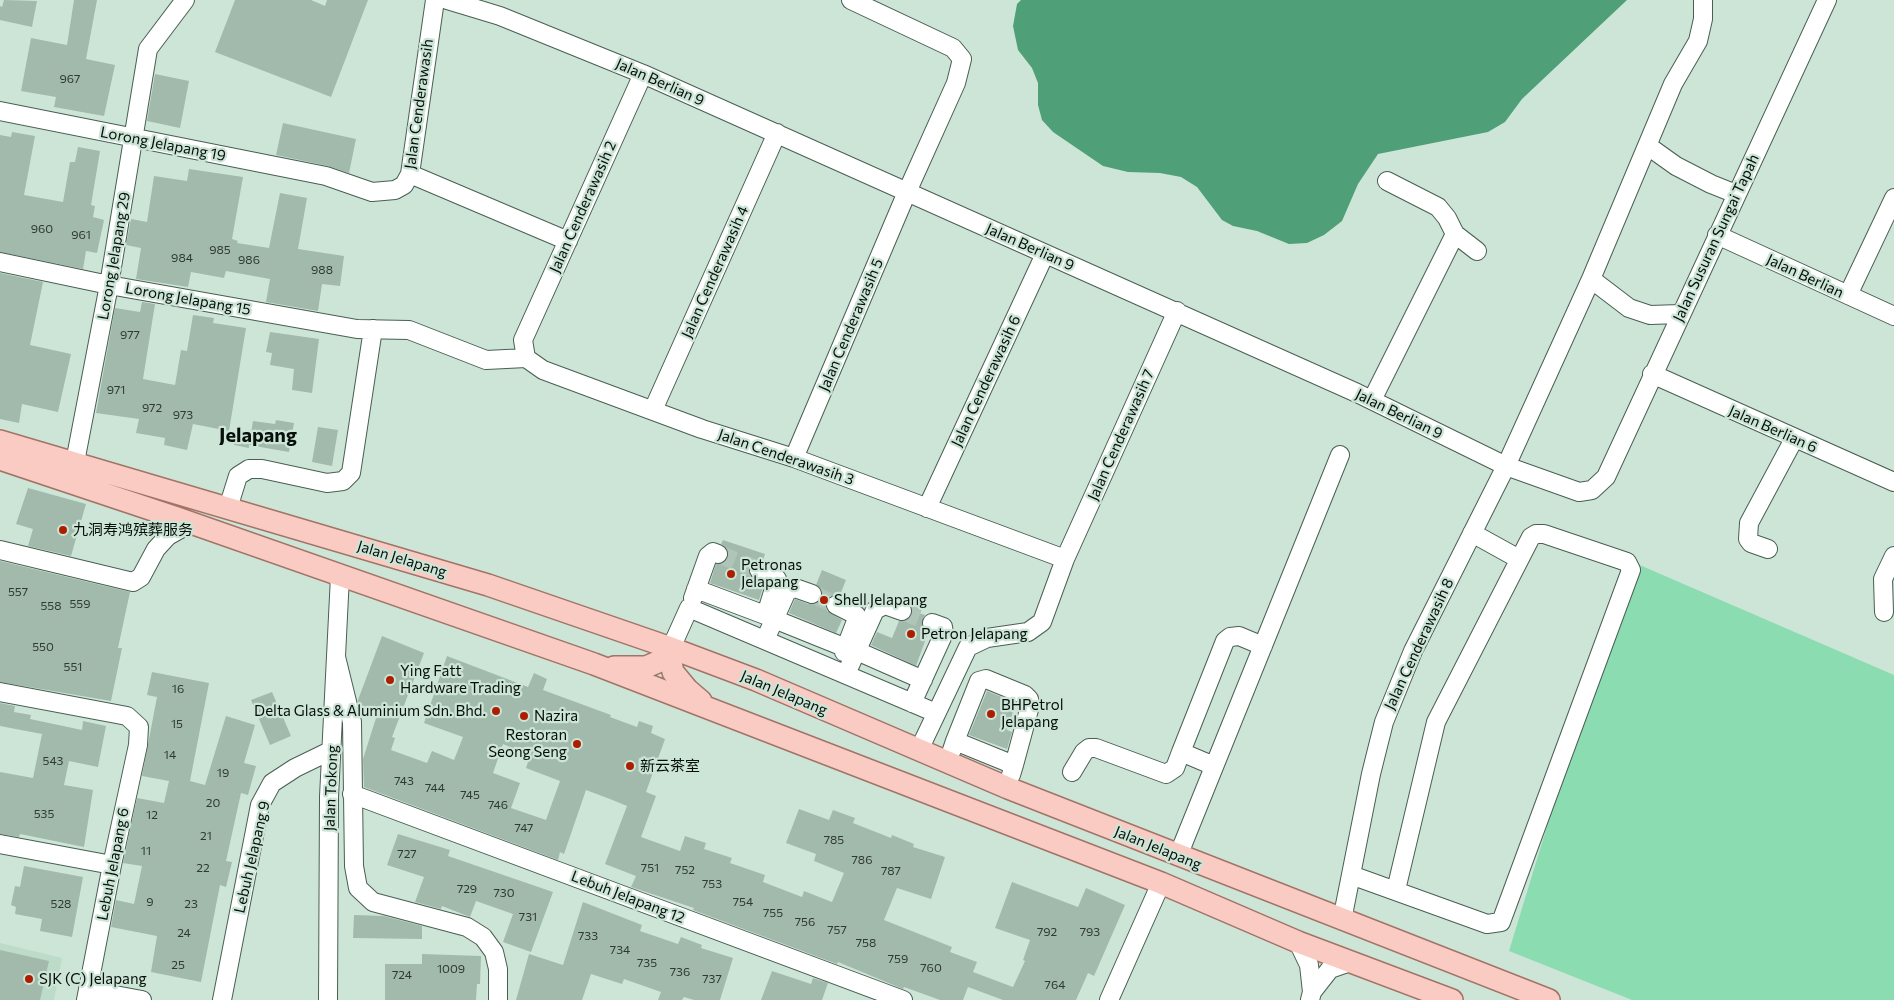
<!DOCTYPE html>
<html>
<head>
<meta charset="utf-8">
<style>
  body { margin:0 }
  canvas { display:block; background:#cce5d7 }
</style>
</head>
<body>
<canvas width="1894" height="1000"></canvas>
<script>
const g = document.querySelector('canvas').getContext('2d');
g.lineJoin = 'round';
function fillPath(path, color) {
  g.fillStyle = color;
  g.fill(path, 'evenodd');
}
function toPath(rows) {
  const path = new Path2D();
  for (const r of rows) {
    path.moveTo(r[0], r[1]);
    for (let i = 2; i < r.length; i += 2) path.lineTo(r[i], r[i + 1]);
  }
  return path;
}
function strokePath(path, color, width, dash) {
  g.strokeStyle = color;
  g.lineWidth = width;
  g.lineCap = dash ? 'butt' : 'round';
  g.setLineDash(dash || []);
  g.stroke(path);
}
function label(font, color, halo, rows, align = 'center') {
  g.font = font + ' Commissioner,"Noto Sans SC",sans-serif';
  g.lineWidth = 4.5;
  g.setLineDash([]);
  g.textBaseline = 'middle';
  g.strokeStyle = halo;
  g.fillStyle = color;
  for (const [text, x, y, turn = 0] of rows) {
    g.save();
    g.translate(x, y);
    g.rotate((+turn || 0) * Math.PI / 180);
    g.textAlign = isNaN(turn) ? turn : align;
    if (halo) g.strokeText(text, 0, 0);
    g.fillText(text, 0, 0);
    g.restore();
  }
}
fillPath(toPath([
  [0,943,62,958,54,1000,0,1000]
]), '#bcdcc9');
fillPath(toPath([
  [1635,563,1894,675,1894,1000,1632,1000,1509,951,1559,787]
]), '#8cdcb2');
fillPath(toPath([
  [1021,0,1627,0,1522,99,1505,122,1488,132,1378,154,1358,184,1342,221,1324,235,1307,243,1289,244,1257,231,1233,226,1222,220,1197,187,1181,177,1160,173,1128,172,1103,166,1053,132,1042,120,1038,105,1038,83,1032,68,1018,50,1013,26,1017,4]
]), '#4fa079');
fillPath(toPath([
  [4,0,37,1,32,27,0,20,0,6,2,7],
  [74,0,97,0,86,59,115,65,104,116,54,107,56,97,21,91,31,38,67,45],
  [235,0,311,0,325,6,327,0,368,0,331,97,215,52],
  [155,74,189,81,180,128,147,121],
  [283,123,356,139,349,173,328,166,276,155],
  [12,132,35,136,24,195,63,202,70,162,75,162,78,147,100,151,91,205,95,206,93,217,104,220,97,253,86,251,83,269,0,252,0,135,11,137],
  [189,169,243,177,232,239,238,241,237,243,269,248,280,193,307,198,298,249,344,256,340,286,322,284,318,311,266,302,270,279,226,271,224,278,191,272,188,287,136,279,141,248,126,245,131,219,147,222,154,176,187,181],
  [0,273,43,282,30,345,71,354,58,412,22,404,19,423,0,419],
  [142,302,155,304,143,379,175,385,181,350,187,351,193,315,214,318,213,323,246,328,229,431,193,424,187,450,164,445,165,438,136,433,139,419,96,413,115,308,140,312],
  [270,332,319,339,312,393,292,390,294,369,270,365,272,353,266,352],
  [276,420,294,423,289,452,249,445,249,448,234,445,236,433,251,436,250,439,253,421,275,424],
  [318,427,338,430,332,466,312,462],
  [28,488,86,504,71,556,28,546,33,529,16,524],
  [723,540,765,554,763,560,753,561,748,570,750,576,764,584,759,600,710,583,716,564,724,563,728,557,727,548,721,544],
  [0,561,130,592,118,648,122,648,111,701,0,682],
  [822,570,846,580,840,595,830,596,825,605,827,611,842,620,836,633,789,613,795,599,808,604,819,602,822,593,816,585],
  [912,611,925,615,922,625,928,633,916,666,871,645,877,632,892,638,899,621,908,619],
  [382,636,424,653,392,737,395,738,391,750,427,763,432,751,454,760,463,737,424,723,447,656,528,687,534,673,547,679,543,690,611,715,610,717,637,727,639,721,653,726,651,733,665,739,646,792,656,796,641,837,680,851,685,836,706,843,704,849,732,858,730,863,765,875,763,882,802,897,804,891,832,902,844,873,814,861,816,854,786,843,799,809,829,820,833,810,855,818,853,823,891,838,892,835,914,844,913,847,945,857,931,899,897,888,884,920,952,947,950,952,977,962,973,972,1013,987,1025,961,1023,960,1030,940,995,928,1012,882,1078,907,1086,888,1125,905,1094,976,1088,973,1076,1000,1003,1000,968,987,963,1000,940,1000,904,987,903,989,838,962,837,964,693,910,694,908,631,887,636,876,605,864,627,806,610,799,586,790,564,854,560,852,558,860,364,787,363,759,377,715,360,708,358,700],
  [503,744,530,756,526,768,560,781,546,820,511,808,520,783,493,773],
  [152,672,209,683,190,781,205,785,226,716,255,725,244,763,256,766,248,795,241,793,226,861,232,862,226,887,220,885,201,982,151,972,157,936,111,927,116,900,134,904,142,866,123,863,137,798,164,803,169,781,142,776,157,697,147,695],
  [987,691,1016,703,1007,730,1012,732,1007,749,969,735],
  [272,692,291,736,270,745,251,700],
  [0,703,15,706,14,712,31,715,30,719,82,730,83,721,106,726,98,767,69,761,64,785,93,790,84,847,20,834,19,837,0,834,0,772,33,778,42,734,0,726],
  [398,834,450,850,448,856,553,892,531,952,503,942,513,914,476,901,470,917,442,906,441,909,415,902,424,877,387,865],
  [24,866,83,877,72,937,40,931,42,919,15,914,16,907,11,905,15,886,20,887],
  [583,902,642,925,640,931,678,944,681,937,702,945,701,948,733,958,720,1000,694,1000,684,997,682,1000,658,1000,661,992,624,979,622,984,591,974,582,1000,516,1000,529,954,563,965],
  [354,915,384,916,422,926,422,939,353,938],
  [0,950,49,961,40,1000,0,1000],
  [422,954,481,956,480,984,477,984,476,1000,385,1000,385,964,422,964],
  [772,971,811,984,813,978,828,983,822,1000,761,1000]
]), '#a2baac');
strokePath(toPath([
  [718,554,759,570],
  [812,594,836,605],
  [902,611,932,623]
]), '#aec5b8', 18, [18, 9]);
const minor = toPath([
  [447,0,500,16,643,74,1357,393,1506,466,1579,492,1592,490,1606,477,1827,0],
  [643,74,523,340,526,358,543,370,702,429,794,458,1065,559],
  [0,111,326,176,372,192,395,190,404,185,410,174,435,0],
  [1648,146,1676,166,1711,184,1736,194],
  [410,174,568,241],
  [1387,181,1438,207,1447,218,1455,234,1477,251],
  [1717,235,1894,316],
  [0,262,109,285,357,329,409,330,486,360,526,358],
  [1591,279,1629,308,1650,315,1680,314],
  [1848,295,1894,198],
  [1652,374,1894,482],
  [1372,400,1455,234],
  [653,410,777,133],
  [794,458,907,192,956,83,962,59,953,48,851,0],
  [75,462,109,285,148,49,185,0],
  [228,508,238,476,249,469,262,469,327,483,343,481,351,473,373,329],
  [927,508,1045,254],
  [1472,533,1519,559],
  [1768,549,1751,543,1748,539,1749,523,1794,439],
  [0,550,133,582,141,577,156,549,168,536,191,523],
  [759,570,777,579,769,605],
  [696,589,765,615],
  [693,598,708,556,713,552,718,554],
  [836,605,856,615,856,621,844,652],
  [1884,612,1883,579,1894,556],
  [774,619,846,648],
  [765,640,787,591,795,588,812,594],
  [671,648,689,608,936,713],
  [857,651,923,680],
  [336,657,352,722,354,866,358,888,373,902,467,927,483,937,494,952,498,969,498,1000],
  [846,674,875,610,885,605,902,611],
  [0,692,127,716,139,727,138,745,112,865,86,1000],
  [912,703,944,633,943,627,932,623],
  [955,741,979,681,986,679,1025,695,1029,699,1030,706,1014,765],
  [919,750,968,647,987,638,1028,632,1042,622,1065,559,1177,311],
  [952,750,955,741,1014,765,1011,775],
  [1214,766,1181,752,1225,641,1230,637,1239,636,1263,646],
  [1072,772,1084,752,1089,748,1096,748,1166,774,1175,768,1181,752],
  [352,794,903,1000],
  [0,844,112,865],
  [1178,856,1340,455],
  [1351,875,1487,924,1501,922,1631,570,1627,562,1544,534,1536,534,1531,537,1436,722,1396,890],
  [1342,920,1371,774,1384,722,1413,651,1506,466,1591,279,1673,84,1698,41,1703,19,1703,0],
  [1298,942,1309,965,1312,992,1310,1000],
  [88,990,142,1000],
  [1312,992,1330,969,1350,962],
  [222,1000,260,805,272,783,295,768,332,750],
  [328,1000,329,797,340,576],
  [1109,1000,1161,883]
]);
const major = toPath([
  [0,441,488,585,671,648,756,680,1008,788,1549,1000],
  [0,459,177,518,594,664,1161,883,1298,942,1452,1000],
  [671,648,670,658,673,672,687,689,701,701],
  [614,667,646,667,660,661,671,648]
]);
strokePath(minor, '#495f53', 20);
strokePath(major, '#a27367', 24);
strokePath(minor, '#fff', 18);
strokePath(major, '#f9cbc2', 21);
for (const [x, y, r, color] of [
  [63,530,5,"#ac1e02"],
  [731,574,5,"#ac1e02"],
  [824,600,5,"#ac1e02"],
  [911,634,5,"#ac1e02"],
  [390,680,5,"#ac1e02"],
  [496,711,5,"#ac1e02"],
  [991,714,5,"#ac1e02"],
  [524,716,5,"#ac1e02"],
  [577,744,5,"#ac1e02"],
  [630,766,5,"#ac1e02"],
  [29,979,5,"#ac1e02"]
]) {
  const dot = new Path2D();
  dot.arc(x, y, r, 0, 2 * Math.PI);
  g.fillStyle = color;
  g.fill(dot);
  strokePath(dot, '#cce5d7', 2);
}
label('12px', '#2e3a32', null, [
  ["967",70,79],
  ["960",42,229],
  ["961",81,235],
  ["985",220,250],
  ["984",182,258],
  ["986",249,260],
  ["988",322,270],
  ["977",130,335],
  ["971",116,390],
  ["972",152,408],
  ["973",183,415],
  ["557",18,592],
  ["559",80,604],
  ["558",51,606],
  ["550",43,647],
  ["551",73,667],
  ["16",178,689],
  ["15",177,724],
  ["14",170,755],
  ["543",53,761],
  ["19",223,773],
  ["743",404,781],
  ["744",435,788],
  ["745",470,795],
  ["20",213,803],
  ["746",498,805],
  ["535",44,814],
  ["12",152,815],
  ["747",524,828],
  ["21",206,836],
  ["785",834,840],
  ["11",146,851],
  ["727",407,854],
  ["786",862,860],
  ["22",203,868],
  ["751",650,868],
  ["752",685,870],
  ["787",891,871],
  ["753",712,884],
  ["729",467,889],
  ["730",504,893],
  ["9",150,902],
  ["754",743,902],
  ["528",61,904],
  ["23",191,904],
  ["755",773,913],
  ["731",528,917],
  ["756",805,922],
  ["757",837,930],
  ["792",1047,932],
  ["793",1090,932],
  ["24",184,933],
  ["733",588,936],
  ["758",866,943],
  ["734",620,950],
  ["759",898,959],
  ["735",647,963],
  ["25",178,965],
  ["760",931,968],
  ["1009",451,969],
  ["736",680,972],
  ["724",402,975],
  ["737",712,979],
  ["764",1055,985]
]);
label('15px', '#070f0a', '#cce5d7', [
  ["Jalan Berlian 9",660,82,24],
  ["Jalan Cenderawasih",419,104,-82],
  ["Lorong Jelapang 19",163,144,11],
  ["Jalan Cenderawasih 2",583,207,-66],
  ["Jalan Susuran Sungai Tapah",1716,238,-65],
  ["Jalan Berlian 9",1030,247,24],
  ["Lorong Jelapang 29",114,256,-80],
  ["Jalan Cenderawasih 4",715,272,-66],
  ["Jalan Berlian",1805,276,25],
  ["Lorong Jelapang 15",188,299,10],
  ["Jalan Cenderawasih 5",851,325,-67],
  ["Jalan Cenderawasih 6",986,381,-65],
  ["Jalan Berlian 9",1399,414,26],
  ["Jalan Berlian 6",1773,429,24],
  ["Jalan Cenderawasih 7",1121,435,-66],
  ["Jalan Cenderawasih 3",786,457,19],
  ["Jalan Jelapang",402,559,17],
  ["Jalan Cenderawasih 8",1419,644,-65],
  ["Jalan Jelapang",784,693,23],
  ["Jalan Tokong",331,788,-88],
  ["Jalan Jelapang",1158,848,22],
  ["Lebuh Jelapang 9",252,857,-77],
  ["Lebuh Jelapang 6",113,864,-79],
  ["Lebuh Jelapang 12",628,897,21]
]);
label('15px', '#070f0a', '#cce5d7', [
  ["九洞寿鸿殡葬服务",73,530],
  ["Petronas",741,565],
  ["Jelapang",741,582],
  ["Shell Jelapang",834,600],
  ["Petron Jelapang",921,634],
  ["Ying Fatt",400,671],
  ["Hardware Trading",400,688],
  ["BHPetrol",1001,705],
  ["Jelapang",1001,722],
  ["Delta Glass & Aluminium Sdn. Bhd.",486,711,"right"],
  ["Nazira",534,716],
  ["Restoran",567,735,"right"],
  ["Seong Seng",567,752,"right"],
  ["新云茶室",640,766],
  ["SJK (C) Jelapang",39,979]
], 'left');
label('bold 20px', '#070f0a', '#cce5d7', [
  ["Jelapang",258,435]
]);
</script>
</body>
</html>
